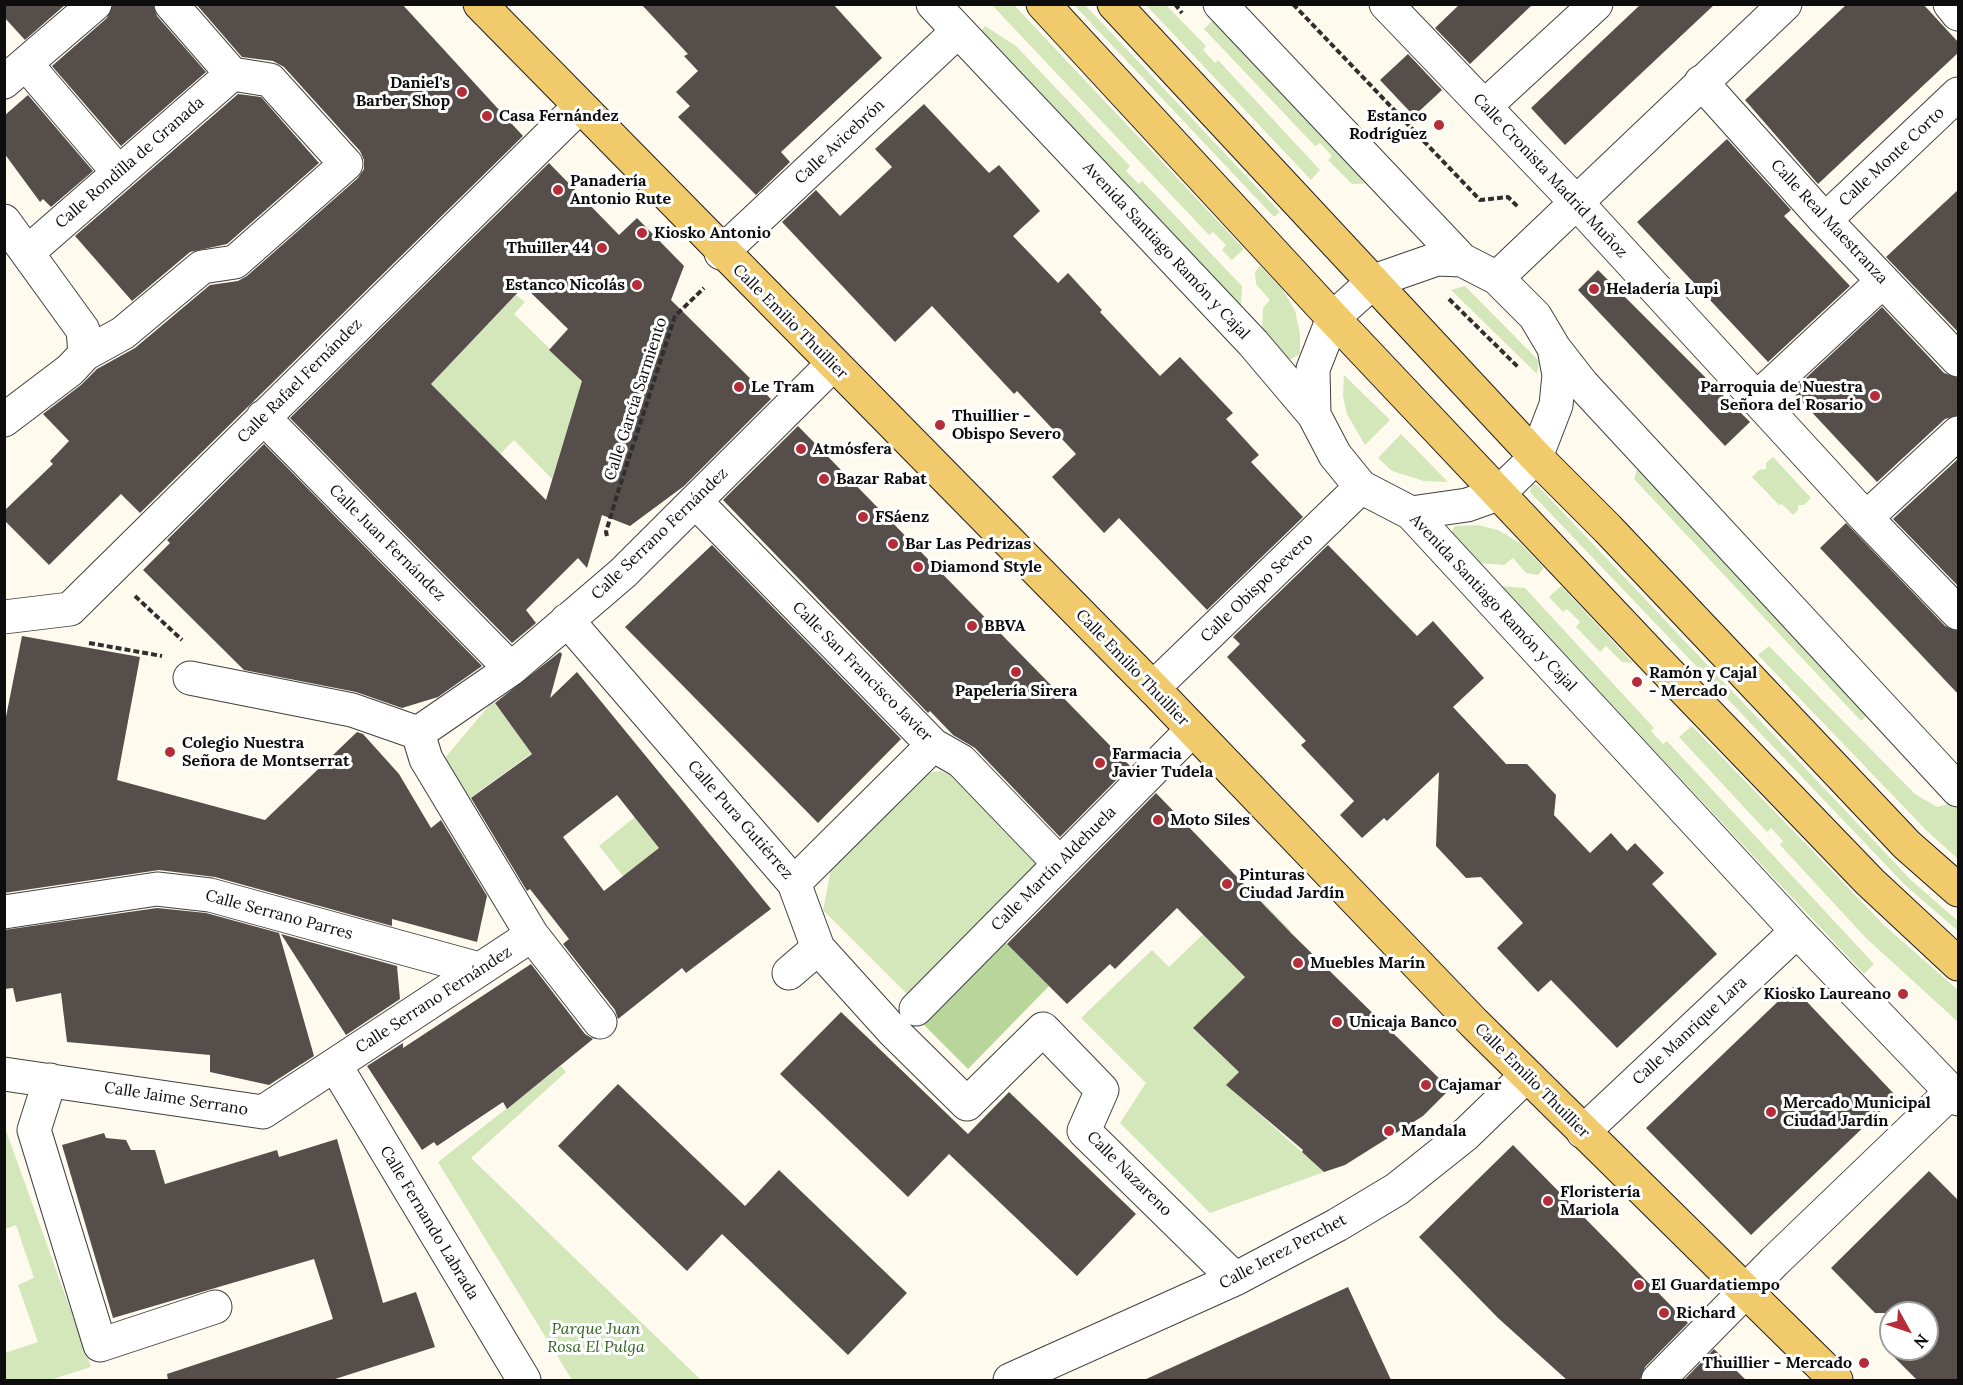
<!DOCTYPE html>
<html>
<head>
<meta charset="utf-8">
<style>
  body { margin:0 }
  #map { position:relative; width:1963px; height:1385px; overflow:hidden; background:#fefaee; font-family:Lora,serif }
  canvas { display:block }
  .frame { position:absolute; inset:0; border:6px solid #0d0d0d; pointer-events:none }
  .north { position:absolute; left:1879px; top:1301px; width:60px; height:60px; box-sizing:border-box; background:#fff; border:2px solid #9e9e9e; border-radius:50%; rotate:130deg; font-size:16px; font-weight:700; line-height:24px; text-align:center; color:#0d0d0d }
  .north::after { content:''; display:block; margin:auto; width:21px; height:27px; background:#b62d3a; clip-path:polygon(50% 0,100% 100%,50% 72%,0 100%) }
</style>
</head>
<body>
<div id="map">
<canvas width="1963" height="1385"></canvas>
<div class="frame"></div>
<div class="north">N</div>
</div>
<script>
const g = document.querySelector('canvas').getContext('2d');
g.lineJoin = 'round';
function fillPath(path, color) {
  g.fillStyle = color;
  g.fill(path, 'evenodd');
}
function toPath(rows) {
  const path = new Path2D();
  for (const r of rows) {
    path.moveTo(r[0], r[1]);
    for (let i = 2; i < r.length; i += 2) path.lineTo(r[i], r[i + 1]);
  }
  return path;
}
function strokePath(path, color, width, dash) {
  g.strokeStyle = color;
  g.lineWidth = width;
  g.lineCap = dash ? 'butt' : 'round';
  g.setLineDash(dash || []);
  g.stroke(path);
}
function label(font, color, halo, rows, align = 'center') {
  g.font = font + ' Lora,serif';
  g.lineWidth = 6;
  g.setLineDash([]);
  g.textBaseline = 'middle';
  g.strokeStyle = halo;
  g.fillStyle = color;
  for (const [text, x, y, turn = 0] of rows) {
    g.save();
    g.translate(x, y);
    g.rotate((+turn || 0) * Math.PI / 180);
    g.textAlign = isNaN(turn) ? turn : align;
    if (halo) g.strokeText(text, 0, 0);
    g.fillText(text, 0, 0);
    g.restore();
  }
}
fillPath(toPath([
  [992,5,1014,5,1244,249,1232,260,1222,250,1226,245,1213,232,1209,235],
  [1074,5,1085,5,1280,212,1274,217],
  [1146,5,1166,5,1206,46,1203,50,1215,63,1218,60,1320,170,1311,180],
  [1218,15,1376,183,1352,184,1328,160,1332,156,1320,143,1315,146,1204,29],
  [985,26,1016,46,1130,166,1126,171,1139,184,1142,181,1242,286,1241,307,980,33],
  [1260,266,1282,289,1295,310,1300,334,1300,354,1291,359,1285,358,1262,333,1263,308,1270,300,1256,284,1255,272],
  [1465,286,1539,361,1537,374,1451,290],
  [516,295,525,302,514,314,583,381,552,479,514,440,500,454,431,384],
  [1344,375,1390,420,1365,445,1347,414,1343,396],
  [1401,434,1448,482,1424,481,1392,471,1378,458],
  [1773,457,1811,498,1804,505,1798,505,1798,510,1793,515,1782,504,1779,505,1752,477,1759,470,1766,469,1766,463],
  [1639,464,1871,711,1861,721,1634,479],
  [1532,484,1537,485,1911,880,1958,921,1958,931,1906,886,1530,492],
  [1478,525,1498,530,1520,543,1544,568,1538,575,1526,573,1513,558,1504,565,1478,563,1451,533,1455,526],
  [1500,586,1525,588,1654,728,1651,731,1663,744,1667,741,1874,964,1864,974],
  [1561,586,1633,663,1622,662,1606,646,1600,652,1576,627,1580,622,1567,609,1563,612,1549,597],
  [1769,646,1915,794,1937,807,1955,802,1958,806,1958,859,1926,830,1758,655],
  [493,701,532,753,466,801,443,760],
  [1692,726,1885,926,1958,990,1958,1022,1866,938,1780,845,1783,841,1771,828,1767,832,1679,737],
  [940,771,957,777,1043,865,909,996,823,910,832,864,923,774],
  [672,787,700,822,627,881,599,846],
  [1250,889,1291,931,1193,1029,1239,1072,1227,1085,1324,1172,1210,1213,1120,1123,1146,1083,1081,1018,1152,950,1169,967],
  [561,1066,566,1072,471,1158,701,1380,572,1380,438,1162],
  [4,1125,91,1367,50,1380,5,1380,5,1353,38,1342,18,1285,34,1278,16,1225,5,1229]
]), '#d3e7ba');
fillPath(toPath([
  [1004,941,1049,986,968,1069,921,1022]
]), '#b8d69a');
fillPath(toPath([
  [4,4,66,4,25,40,4,17],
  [113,4,153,4,157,16,206,72,121,146,52,66,107,18],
  [196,4,402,4,523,136,140,513,121,494,49,565,4,520,4,511,53,464,50,461,69,441,43,414,81,385,97,369,135,348,210,285,238,281,247,276,358,178,364,169,364,160,360,151,284,67,273,61,242,57],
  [641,4,833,4,882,58,781,152,790,162,756,195,678,117,690,106,676,92,698,71,684,56,688,54],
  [1460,4,1533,4,1470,64,1435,28],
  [1641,4,1715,4,1565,145,1531,108],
  [1847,4,1923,4,1959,43,1959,52,1818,184,1745,100],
  [1408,54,1442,90,1414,116,1380,80],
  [238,94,261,97,319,163,227,244,190,252,132,301,75,236],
  [28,95,93,171,51,207,43,199,40,202,4,153,4,116],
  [924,104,989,173,999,165,1040,211,1013,236,1058,283,1068,273,1102,310,1100,312,1160,376,1180,357,1233,413,1226,419,1259,455,1251,462,1303,517,1207,610,1119,518,1104,533,1052,477,1076,454,1017,391,1014,394,932,306,895,342,782,222,816,190,840,216,892,167,875,149],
  [1727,139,1791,210,1784,216,1850,286,1768,362,1637,222],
  [549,163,619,235,637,218,684,266,671,300,771,399,684,486,630,526,602,515,587,568,578,558,526,610,536,623,512,643,290,418],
  [524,286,568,329,549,350,582,381,546,500,431,384],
  [1959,189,1959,333,1886,257],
  [1598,270,1750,422,1725,446,1578,290],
  [1882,307,1944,373,1959,378,1959,415,1945,419,1877,482,1792,391],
  [798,426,1130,766,1060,837,975,748,953,735,930,711,928,713,723,500],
  [264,444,482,666,438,697,402,708,356,692,244,670,143,570,170,543,167,540],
  [1959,458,1959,587,1893,519],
  [1846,523,1945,626,1959,631,1959,695,1820,548],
  [712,545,901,739,818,823,625,627],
  [1328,545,1417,636,1433,621,1484,678,1453,707,1506,764,1527,764,1556,795,1554,815,1590,853,1611,833,1627,851,1635,843,1664,873,1652,884,1717,954,1617,1048,1551,980,1538,992,1497,948,1523,923,1481,877,1466,878,1436,846,1439,772,1387,821,1384,818,1362,838,1340,815,1354,801,1301,745,1306,741,1227,657,1240,644,1233,637],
  [22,636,140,657,117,780,265,820,357,732,363,734,399,774,431,828,441,820,487,896,477,942,392,919,392,926,215,877,159,870,4,893,4,727],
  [560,652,562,654,550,698,577,672,771,909,686,973,682,968,618,1019,615,1010,563,944,569,939,530,889,527,891,471,798,532,754,495,703],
  [617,795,659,848,604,891,563,837],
  [1156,793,1290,932,1450,1089,1423,1116,1345,1165,1324,1172,1302,1152,1303,1150,1226,1085,1239,1072,1193,1028,1245,977,1177,908,1115,969,1110,964,1067,1004,1007,944],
  [157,908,206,913,279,933,314,1056,269,1085,210,1072,210,1055,67,1042,61,993,16,1002,13,988,4,989,4,930],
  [281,934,397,966,400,999,346,1035],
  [531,964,585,1034,593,1039,507,1109,503,1102,437,1146,434,1142,422,1150,367,1066,403,1043,403,1048],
  [1793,987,1896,1096,1751,1235,1646,1128],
  [841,1012,968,1134,1009,1092,1136,1214,1077,1276,949,1154,908,1197,780,1074],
  [618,1084,745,1206,779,1170,907,1293,848,1355,722,1234,687,1271,558,1146],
  [104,1133,106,1138,126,1140,131,1150,155,1150,165,1184,277,1150,279,1157,337,1139,383,1303,416,1292,435,1347,332,1380,168,1380,167,1374,333,1319,314,1259,113,1318,62,1145],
  [1513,1145,1688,1323,1645,1367,1640,1380,1567,1380,1498,1318,1419,1237],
  [1929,1171,1959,1201,1959,1380,1917,1380,1886,1349,1891,1343,1891,1349,1927,1349,1927,1313,1875,1313,1831,1268],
  [1348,1287,1391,1380,1144,1380,1270,1323],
  [1714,1349,1746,1380,1684,1380]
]), '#554e4a');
const minor = toPath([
  [933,4,1253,343,1314,415,1335,455,1361,487,1411,513,1797,931,1958,1099],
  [1220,4,1462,260,1497,278,1535,316,1554,348,1582,384,1958,790],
  [1386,4,1576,202,1866,518,1958,613],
  [1950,4,1958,14],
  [26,64,119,173],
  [4,82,95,4],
  [1701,82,1825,220,1958,360],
  [1485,106,1596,4],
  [1825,220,1958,94],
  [4,221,83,330,85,354],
  [28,252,232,74],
  [721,253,958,31],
  [1497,278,1785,4],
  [1756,399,1883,281],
  [1314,415,1313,369,1333,318,1374,281,1437,259,1462,260],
  [263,417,511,669],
  [4,420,70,370,85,354,123,333,202,267,235,262,346,164,270,80,232,74,171,4],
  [695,501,933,745,961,761,1059,863],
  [1411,513,1467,505,1498,494,1536,457,1556,405,1559,375,1554,348],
  [1866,518,1958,433],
  [4,617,70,609,579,107],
  [567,620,794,883,818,948,893,1031,967,1104,1043,1029,1102,1090,1084,1131,1235,1279],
  [190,678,352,710,418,733],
  [1153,688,1361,487],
  [794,883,933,745],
  [4,912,157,889,210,895,479,969],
  [789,973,818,948],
  [916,1009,1192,730],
  [600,1022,532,935,426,759,418,733,511,669,623,573,832,365],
  [335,1065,524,1380],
  [4,1074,263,1112,532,935],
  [50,1080,34,1130,100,1345,215,1307],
  [1583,1132,1797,931],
  [1010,1380,1235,1279,1337,1225,1397,1189,1466,1134,1526,1076],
  [1658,1380,1775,1261,1950,1093]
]);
const major = toPath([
  [480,4,1153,688,1474,1023,1836,1380],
  [1043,4,1333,318,1657,661,1870,882,1958,964],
  [1114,4,1536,457,1608,529,1907,845,1958,890]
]);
strokePath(minor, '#404040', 35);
strokePath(major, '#1e1e1e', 35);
strokePath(toPath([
  [1175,4,1182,13],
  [1293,4,1480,200,1508,197,1518,207],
  [1449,299,1519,368],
  [607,536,606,532,617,495,675,316,704,288],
  [135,596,182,640],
  [89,643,162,656]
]), '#2f2f2f', 4, [6, 3]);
strokePath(minor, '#fff', 33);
strokePath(major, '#f1ca6c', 33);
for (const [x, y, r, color] of [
  [462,92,6,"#b62d3a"],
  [487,116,6,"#b62d3a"],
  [1439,125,6,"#b62d3a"],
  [558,190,6,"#b62d3a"],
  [642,233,6,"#b62d3a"],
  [602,248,6,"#b62d3a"],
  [637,285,6,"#b62d3a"],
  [1594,289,6,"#b62d3a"],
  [739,387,6,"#b62d3a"],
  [1875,396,6,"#b62d3a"],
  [940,425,6,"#b62d3a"],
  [801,449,6,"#b62d3a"],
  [824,479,6,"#b62d3a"],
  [863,517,6,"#b62d3a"],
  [893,544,6,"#b62d3a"],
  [918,567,6,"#b62d3a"],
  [972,626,6,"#b62d3a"],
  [1016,672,6,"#b62d3a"],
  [1637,682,6,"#b62d3a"],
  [170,752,6,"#b62d3a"],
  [1100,763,6,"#b62d3a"],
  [1158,820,6,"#b62d3a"],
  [1227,884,6,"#b62d3a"],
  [1298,963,6,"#b62d3a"],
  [1903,994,6,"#b62d3a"],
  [1337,1022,6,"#b62d3a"],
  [1426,1085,6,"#b62d3a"],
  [1771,1112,6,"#b62d3a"],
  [1389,1131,6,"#b62d3a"],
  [1548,1201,6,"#b62d3a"],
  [1639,1285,6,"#b62d3a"],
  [1664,1313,6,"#b62d3a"],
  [1864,1363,6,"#b62d3a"]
]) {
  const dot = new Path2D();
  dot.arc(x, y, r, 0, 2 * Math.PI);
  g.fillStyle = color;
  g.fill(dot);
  strokePath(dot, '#fff', 2);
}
label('bold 16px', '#0d0d0d', '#fff', [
  ["Daniel's",450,83,"right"],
  ["Barber Shop",450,101,"right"],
  ["Casa Fernández",499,116],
  ["Estanco",1427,116,"right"],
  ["Rodríguez",1427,134,"right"],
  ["Panadería",570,181],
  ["Antonio Rute",570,199],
  ["Kiosko Antonio",654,233],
  ["Thuiller 44",590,248,"right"],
  ["Estanco Nicolás",625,285,"right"],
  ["Heladería Lupi",1606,289],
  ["Le Tram",751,387],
  ["Parroquia de Nuestra",1863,387,"right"],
  ["Señora del Rosario",1863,405,"right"],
  ["Thuillier -",952,416],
  ["Obispo Severo",952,434],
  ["Atmósfera",813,449],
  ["Bazar Rabat",836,479],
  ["FSáenz",875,517],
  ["Bar Las Pedrizas",905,544],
  ["Diamond Style",930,567],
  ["BBVA",984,626],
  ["Ramón y Cajal",1649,673],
  ["- Mercado",1649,691],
  ["Papelería Sirera",1016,691,"center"],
  ["Colegio Nuestra",182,743],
  ["Señora de Montserrat",182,761],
  ["Farmacia",1112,754],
  ["Javier Tudela",1112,772],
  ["Moto Siles",1170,820],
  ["Pinturas",1239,875],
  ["Ciudad Jardín",1239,893],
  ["Muebles Marín",1310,963],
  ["Kiosko Laureano",1891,994,"right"],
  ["Unicaja Banco",1349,1022],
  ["Cajamar",1438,1085],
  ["Mercado Municipal",1783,1103],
  ["Ciudad Jardín",1783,1121],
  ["Mandala",1401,1131],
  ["Floristería",1560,1192],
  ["Mariola",1560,1210],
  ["El Guardatiempo",1651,1285],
  ["Richard",1676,1313],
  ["Thuillier - Mercado",1852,1363,"right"]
], 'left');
label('16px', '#0d0d0d', '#fff', [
  ["Calle Avicebrón",840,142,-43],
  ["Calle Monte Corto",1892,157,-43],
  ["Calle Rondilla de Granada",130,163,-41],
  ["Calle Cronista Madrid Muñoz",1550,176,47],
  ["Calle Real Maestranza",1829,222,47],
  ["Avenida Santiago Ramón y Cajal",1166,251,47],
  ["Calle Emilio Thuillier",790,322,45],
  ["Calle Rafael Fernández",300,381,-45],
  ["Calle García Sarmiento",636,399,-72],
  ["Calle Serrano Fernández",660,534,-44],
  ["Calle Juan Fernández",387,543,45],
  ["Calle Obispo Severo",1257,588,-44],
  ["Avenida Santiago Ramón y Cajal",1493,603,47],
  ["Calle Emilio Thuillier",1132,668,46],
  ["Calle San Francisco Javier",862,672,45],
  ["Calle Pura Gutiérrez",740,820,49],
  ["Calle Martín Aldehuela",1054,869,-45],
  ["Calle Serrano Parres",279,915,15],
  ["Calle Serrano Fernández",434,1000,-33],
  ["Calle Manrique Lara",1690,1031,-43],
  ["Calle Emilio Thuillier",1532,1081,45],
  ["Calle Jaime Serrano",176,1099,9],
  ["Calle Nazareno",1129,1174,45],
  ["Calle Fernando Labrada",429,1223,59],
  ["Calle Jerez Perchet",1283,1252,-28]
]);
label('italic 16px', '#316121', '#fff', [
  ["Parque Juan",596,1329],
  ["Rosa El Pulga",596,1347]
]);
</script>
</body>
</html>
